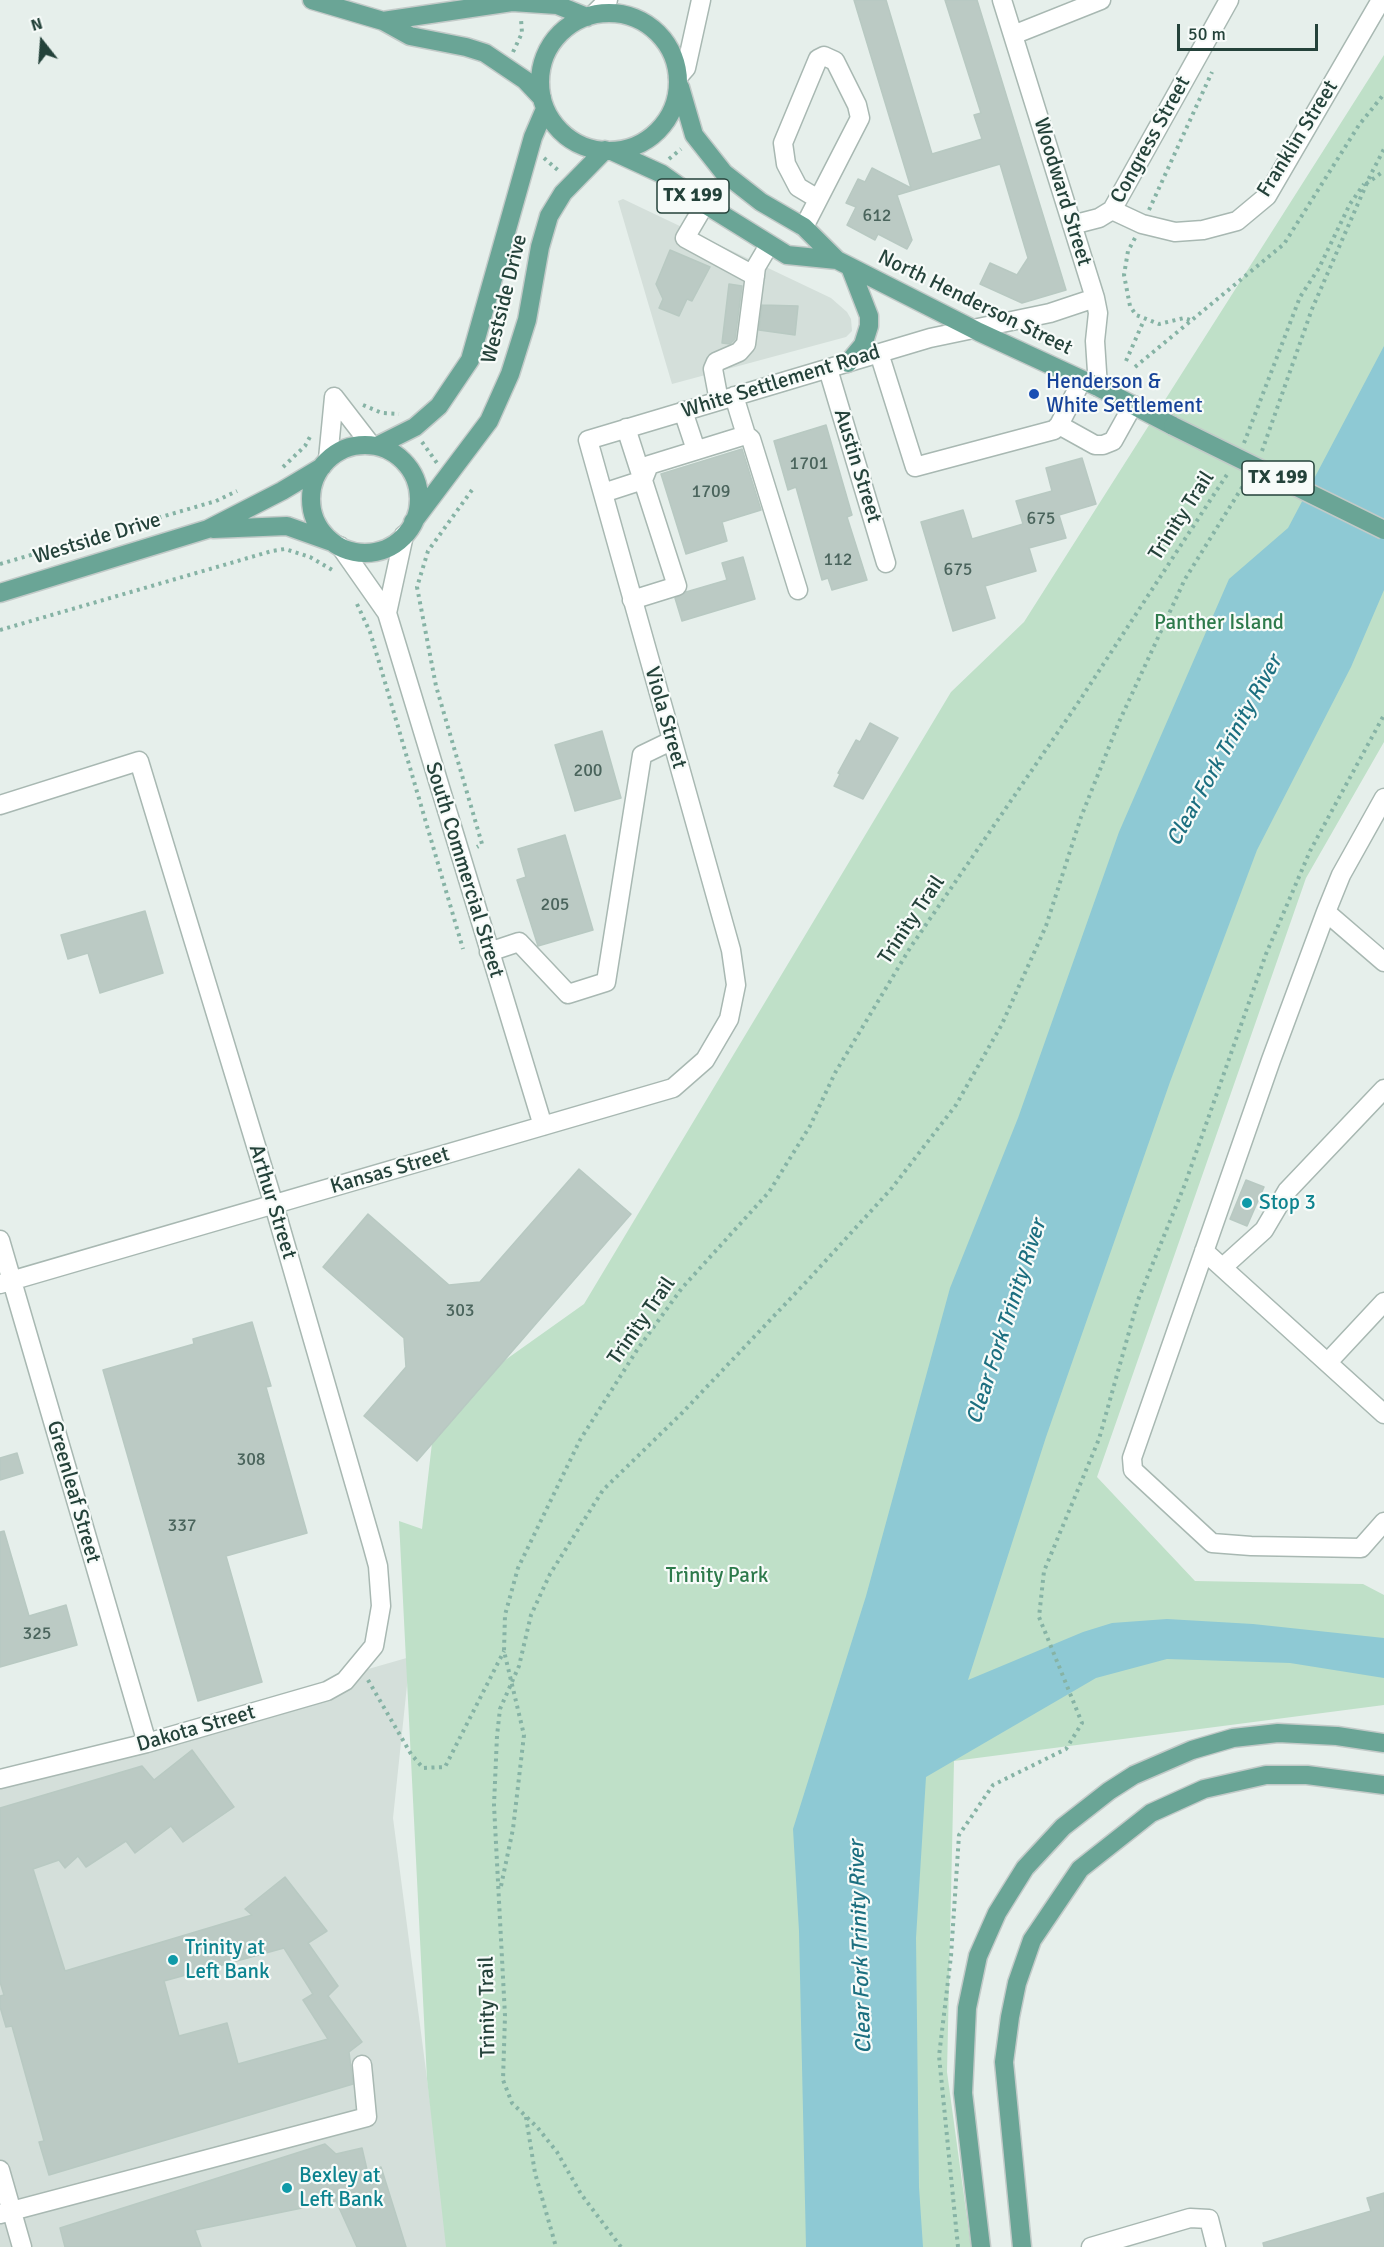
<!DOCTYPE html>
<html>
<head>
<meta charset="utf-8">
<style>
  body { margin:0 }
  #map { position:relative; width:1384px; height:2247px; overflow:hidden; background:#e6efeb; font-family:Signika,sans-serif }
  canvas { display:block }
  .north { position:absolute; left:12px; top:12px; width:60px; height:60px; -webkit-text-stroke:4px #f7fbf9; paint-order:stroke; rotate:343deg; font-size:16px; font-weight:700; line-height:24px; text-align:center; color:#24423a }
  .north::after { content:''; display:block; margin:auto; width:21px; height:27px; background:#24423a; clip-path:polygon(50% 0,100% 100%,50% 72%,0 100%) }
  .scale { position:absolute; left:1177px; top:24px; width:141px; height:27px; box-sizing:border-box; border:3px solid #24423a; border-top:0; padding-left:8px; font-size:18px; line-height:21px; white-space:nowrap; color:#24423a; -webkit-text-stroke:4px #f7fbf9; paint-order:stroke }
</style>
</head>
<body>
<div id="map">
<canvas width="1384" height="2247"></canvas>
<div class="north">N</div>
<div class="scale">50 m</div>
</div>
<script>
const g = document.querySelector('canvas').getContext('2d');
g.lineJoin = 'round';
function fillPath(path, color) {
  g.fillStyle = color;
  g.fill(path, 'evenodd');
}
function toPath(rows) {
  const path = new Path2D();
  for (const r of rows) {
    if (r.length === 3) {
      path.moveTo(r[0] + r[2], r[1]);
      path.arc(r[0], r[1], r[2], 0, 2 * Math.PI);
      continue;
    }
    path.moveTo(r[0], r[1]);
    for (let i = 2; i < r.length; i += 2) path.lineTo(r[i], r[i + 1]);
  }
  return path;
}
function strokePath(path, color, width, dash) {
  g.strokeStyle = color;
  g.lineWidth = width;
  g.lineCap = dash ? 'butt' : 'round';
  g.setLineDash(dash || []);
  g.stroke(path);
}
function label(font, color, halo, rows, align = 'center') {
  g.font = font + ' Signika,sans-serif';
  g.lineWidth = 4.5;
  g.setLineDash([]);
  g.textBaseline = 'middle';
  g.strokeStyle = halo;
  g.fillStyle = color;
  for (const [text, x, y, turn = 0] of rows) {
    g.save();
    g.translate(x, y);
    g.rotate((+turn || 0) * Math.PI / 180);
    g.textAlign = isNaN(turn) ? turn : align;
    if (halo) g.strokeText(text, 0, 0);
    g.fillText(text, 0, 0);
    g.restore();
  }
}
fillPath(toPath([
  [623,199,831,298,847,312,851,319,852,331,846,337,672,384,618,201],
  [410,1657,393,1818,449,2247,0,2247,0,1775]
]), '#d4dfda');
fillPath(toPath([
  [1384,55,1384,742,1306,878,1097,1477,1195,1581,1363,1584,1384,1595,1384,1705,954,1761,947,2072,971,2247,446,2247,427,2079,399,1521,422,1529,432,1443,501,1363,584,1304,951,692,1024,622]
]), '#bfe0c8');
fillPath(toPath([
  [1384,346,1384,590,1351,667,1257,850,1170,1082,1046,1437,968,1680,1083,1632,1112,1623,1167,1619,1253,1624,1384,1638,1384,1678,1290,1663,1167,1659,1096,1678,926,1777,916,1938,919,2187,923,2247,806,2247,799,1931,793,1829,866,1596,950,1288,1018,1118,1119,832,1229,579,1288,528]
]), '#8ec9d4');
const building = toPath([
  [854,0,886,0,932,154,982,139,974,115,981,113,945,0,977,0,1066,290,1022,303,980,284,990,263,1017,275,1028,258,1000,164,897,195,912,240,907,249,878,234,875,240,847,225,856,207,846,203,858,179,865,182,872,168,911,188,854,0],
  [670,250,710,267,692,301,687,299,679,316,659,308,663,299,656,284,670,250],
  [729,284,742,286,735,339,730,344,722,343,729,284],
  [762,305,798,306,795,335,759,330,762,305],
  [826,425,852,515,847,517,867,580,832,590,828,578,822,580,796,487,788,490,774,441,826,425],
  [742,449,761,510,722,522,727,541,686,554,661,474,742,449],
  [1082,458,1096,504,1059,515,1066,538,1029,548,1036,571,985,586,995,618,953,631,921,522,963,510,972,539,1023,524,1016,501,1052,491,1046,468,1082,458],
  [743,557,755,599,682,621,675,598,686,592,727,580,722,563,743,557],
  [870,723,898,738,863,799,834,786,840,774,838,773,856,740,860,742,870,723],
  [602,731,621,798,575,811,555,745,602,731],
  [565,835,593,930,538,946,517,880,526,877,518,849,565,835],
  [145,911,163,973,100,993,88,953,68,959,61,935,145,911],
  [579,1169,631,1214,417,1461,364,1416,406,1367,404,1338,323,1267,368,1214,449,1285,480,1282,579,1169],
  [1246,1180,1264,1187,1247,1226,1230,1219,1246,1180],
  [252,1322,271,1386,266,1387,307,1533,226,1556,262,1682,198,1701,103,1370,194,1344,193,1339,252,1322],
  [17,1453,23,1473,0,1480,0,1458,17,1453],
  [4,1531,29,1616,66,1605,77,1645,0,1667,0,1532,4,1531],
  [192,1750,234,1807,183,1842,171,1826,135,1853,126,1841,86,1867,78,1856,65,1868,59,1860,33,1869,65,1971,252,1915,245,1909,285,1877,327,1931,308,1943,338,1986,328,1996,362,2042,349,2052,353,2084,49,2175,39,2142,44,2141,12,2026,6,2027,0,2007,0,1996,4,1995,0,1982,0,1808,142,1766,154,1780,192,1750],
  [284,1948,313,1994,303,2000,328,2039,238,2064,227,2023,179,2036,164,1981,284,1948],
  [325,2144,336,2154,362,2148,368,2174,381,2167,406,2247,357,2247,336,2201,195,2230,201,2247,65,2247,60,2228,325,2144],
  [1384,2193,1384,2247,1264,2247,1263,2243,1371,2211,1367,2198,1384,2193]
]);
fillPath(building, '#bbcac4');
strokePath(building, '#b8c9c2', 1.5);
const minor = toPath([
  [1002,0,1095,298,1098,313,1095,341,1098,387],
  [594,14,608,0],
  [1013,35,1101,0],
  [678,77,686,68,701,0],
  [705,204,685,238,755,276],
  [1112,210,1142,224,1175,232,1203,230,1237,221,1267,196,1381,0],
  [1072,225,1099,218,1112,210,1229,0],
  [804,227,860,118,857,105,835,61,824,56,818,59,783,143,786,164,798,187,818,199],
  [879,353,915,467,1054,430,1059,425,1082,380],
  [828,369,886,563],
  [734,396,746,435],
  [334,397,371,445],
  [719,401,713,369,716,362,739,352,746,344,756,267,769,245],
  [683,411,696,450],
  [1059,425,1095,445,1103,445,1113,441,1133,405],
  [626,428,677,586,632,600],
  [328,459,334,397],
  [603,493,643,480,649,465,746,435,751,439,798,590],
  [340,546,387,613,543,1126],
  [387,613,404,535],
  [0,805,139,761,274,1205,372,1544,378,1566,381,1606,374,1646,345,1681,327,1691,147,1743,0,1779],
  [1326,912,1341,875,1384,798],
  [489,952,519,942,568,994,606,982,642,755,671,741],
  [1384,962,1326,912,1271,1060,1132,1458,1133,1470,1212,1543,1251,1546,1361,1548,1384,1522],
  [0,1240,147,1743],
  [1204,1251,1384,1414],
  [1223,1267,1264,1230,1287,1191,1384,1089],
  [0,1284,673,1088,705,1060,729,1019,736,985,731,950,588,440,930,338,1050,313,1095,298],
  [1328,1362,1384,1302],
  [0,2170,22,2247],
  [0,2214,367,2117,362,2065],
  [1091,2247,1190,2218,1209,2219,1216,2247]
]);
const major = toPath([
  [312,0,383,21,410,36,466,47,485,53,525,80,542,98],
  [609,82,69],
  [383,21,512,2,557,5,587,17],
  [680,87,694,135,724,173,761,202,804,227,837,260,979,332,1098,387,1173,426],
  [614,152,662,174,700,201,787,255,837,260],
  [848,363,863,345,869,326,869,316,850,267],
  [365,499,54],
  [377,446,415,427,439,406,470,360,533,137,545,109],
  [413,522,489,421,510,374,527,320,540,247,549,216,563,193,605,150],
  [213,529,287,526,332,542],
  [0,593,208,529,282,491,322,467],
  [981,2247,963,2093,967,2008,978,1956,997,1913,1025,1868,1063,1827,1109,1791,1134,1775,1192,1750,1233,1738,1278,1733,1337,1736,1384,1743],
  [1022,2247,1004,2062,1010,2017,1017,1983,1032,1940,1080,1869,1151,1813,1204,1789,1266,1775,1307,1775,1384,1785]
]);
strokePath(minor, '#a8b8b2', 21);
strokePath(major, '#c2cac8', 21);
strokePath(toPath([
  [513,52,522,33,521,19],
  [544,158,560,172],
  [669,159,681,149],
  [1366,184,1384,171],
  [1149,210,1212,72],
  [1135,238,1128,251,1124,275,1130,306,1136,315,1159,324,1184,318,1193,321],
  [1126,361,1144,320],
  [1135,367,1284,244,1359,125,1384,94],
  [363,405,382,413,399,414],
  [422,442,437,463],
  [1244,443,1300,297,1319,268,1350,204,1364,184],
  [1262,451,1312,309,1370,176,1384,149],
  [283,467,305,446,311,435],
  [472,490,428,551,417,587,436,686,482,844,477,847],
  [0,564,216,501,237,491],
  [357,604,370,632,382,672,463,949],
  [0,630,272,551,285,549,310,557,334,571],
  [368,1680,411,1754,423,1768,445,1767,504,1651],
  [501,1886,513,1829,524,1735,504,1651,505,1615,518,1568,580,1440,637,1350,682,1288,769,1192,810,1126,835,1073,910,948,1080,700,1228,473],
  [526,2117,535,2173,556,2247],
  [621,2247,581,2194,557,2152,537,2127,512,2103,503,2080,505,2016,494,1805,497,1736,500,1709,519,1666,531,1615,550,1574,603,1490,682,1413,808,1280,892,1188,956,1105,1002,1024,1046,926,1081,817,1119,722,1185,579,1246,481],
  [958,2247,939,2056,951,1956,959,1835,993,1785,1066,1749,1082,1723,1039,1617,1044,1571,1099,1439,1138,1300,1185,1184,1266,954,1310,851,1384,715]
]), '#86b3a5', 4, [3, 4.5]);
strokePath(minor, '#fff', 18);
strokePath(major, '#6aa596', 18);
const majorBridge = toPath([
  [1173,426,1384,530]
]);
strokePath(majorBridge, '#c2cac8', 21, []);
strokePath(majorBridge, '#6aa596', 18);
for (const [x, y, r, color] of [
  [1034,394,6,"#1a4fb4"],
  [1247,1203,6,"#0f9aa8"],
  [173,1960,6,"#0f9aa8"],
  [287,2188,6,"#0f9aa8"]
]) {
  const dot = new Path2D();
  dot.arc(x, y, r, 0, 2 * Math.PI);
  g.fillStyle = color;
  g.fill(dot);
  strokePath(dot, '#f7fbf9', 2);
}
label('18px', '#4a645c', null, [
  ["612",877,216],
  ["1701",809,464],
  ["1709",711,492],
  ["675",1041,519],
  ["112",838,560],
  ["675",958,570],
  ["200",588,771],
  ["205",555,905],
  ["303",460,1311],
  ["308",251,1460],
  ["337",182,1526],
  ["325",37,1634]
]);
for (const [x, y, w] of [
  [693,196,72],
  [1278,478,72]
]) {
  const box = new Path2D();
  box.roundRect(x - w / 2, y - 17, w, 34, 4.5);
  g.fillStyle = '#f7fbf9';
  g.fill(box);
  strokePath(box, '#24423a', 1.5);
}
label('bold 20px', '#24423a', null, [
  ["TX 199",693,196],
  ["TX 199",1278,478]
]);
label('21px', '#24423a', '#f7fbf9', [
  ["Franklin Street",1298,139,-58],
  ["Congress Street",1151,140,-61],
  ["Woodward Street",1062,192,73],
  ["Westside Drive",505,299,-76],
  ["North Henderson Street",975,303,26],
  ["White Settlement Road",781,382,-17],
  ["Austin Street",857,466,73],
  ["Trinity Trail",1182,516,-57],
  ["Westside Drive",97,539,-17],
  ["Viola Street",665,718,74],
  ["South Commercial Street",464,870,73],
  ["Trinity Trail",912,920,-56],
  ["Kansas Street",390,1171,-16],
  ["Arthur Street",272,1202,73],
  ["Trinity Trail",642,1321,-55],
  ["Greenleaf Street",73,1492,74],
  ["Dakota Street",196,1729,-16],
  ["Trinity Trail",488,2007,-91]
]);
label('21px', '#164399', '#f7fbf9', [
  ["Henderson &",1046,382],
  ["White Settlement",1046,406]
], 'left');
label('21px', '#2d7a4b', '#f7fbf9', [
  ["Panther Island",1219,623],
  ["Trinity Park",717,1576]
]);
label('21px', '#0d838f', '#f7fbf9', [
  ["Stop 3",1259,1203],
  ["Trinity at",185,1948],
  ["Left Bank",185,1972],
  ["Bexley at",299,2176],
  ["Left Bank",299,2200]
], 'left');
label('italic 22px', '#1c6f80', '#f7fbf9', [
  ["Clear Fork Trinity River",1225,751,-61],
  ["Clear Fork Trinity River",1007,1322,-72],
  ["Clear Fork Trinity River",861,1947,-92]
]);
</script>
</body>
</html>
